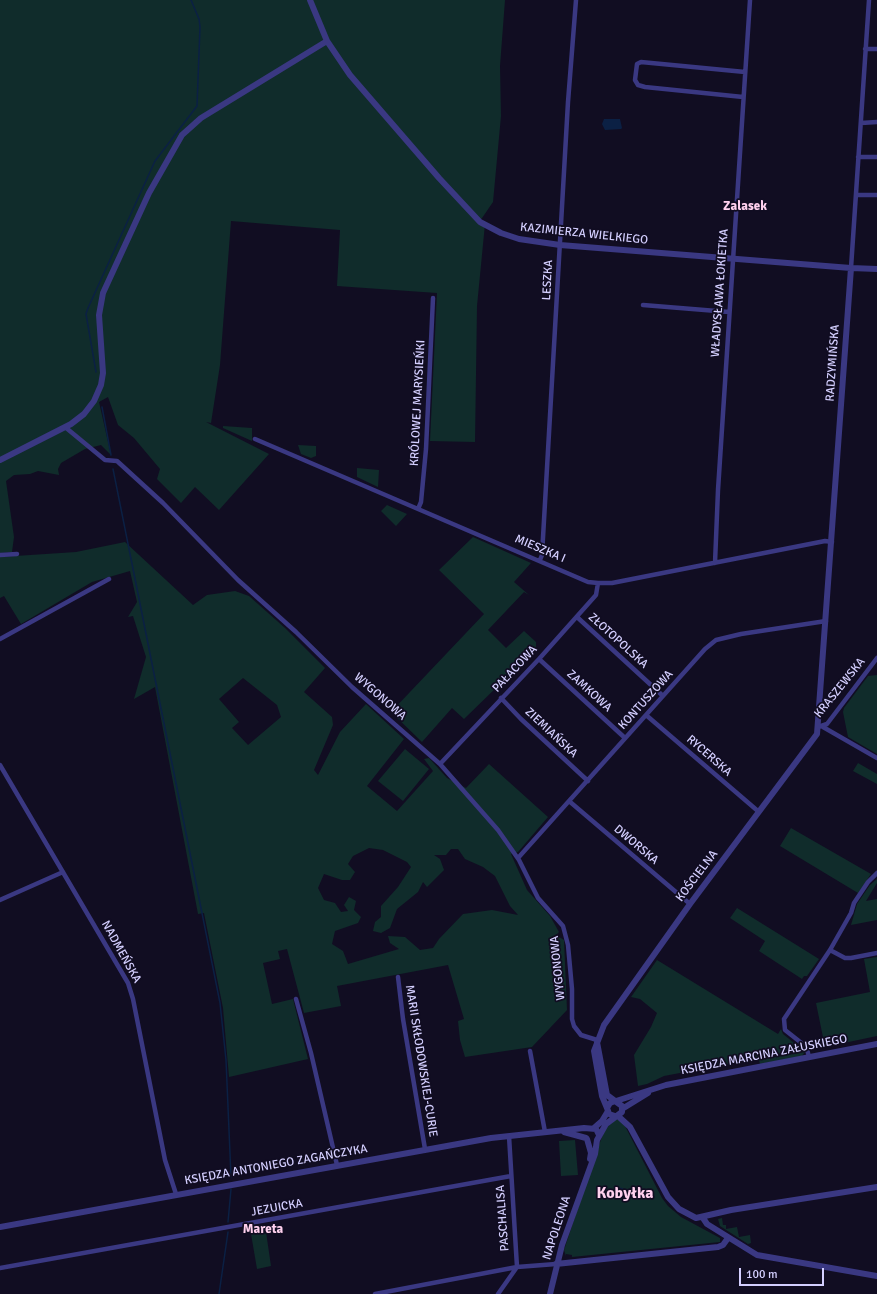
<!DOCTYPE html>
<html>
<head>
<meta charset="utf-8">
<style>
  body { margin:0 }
  #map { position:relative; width:877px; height:1294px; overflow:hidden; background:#110d22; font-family:Signika,sans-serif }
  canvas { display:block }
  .scale { position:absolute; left:739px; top:1268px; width:85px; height:18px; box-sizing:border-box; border:2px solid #d4cfff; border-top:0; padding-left:5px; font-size:12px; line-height:14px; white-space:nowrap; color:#d4cfff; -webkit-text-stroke:3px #110d22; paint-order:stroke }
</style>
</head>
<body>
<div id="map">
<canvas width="877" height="1294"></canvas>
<div class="scale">100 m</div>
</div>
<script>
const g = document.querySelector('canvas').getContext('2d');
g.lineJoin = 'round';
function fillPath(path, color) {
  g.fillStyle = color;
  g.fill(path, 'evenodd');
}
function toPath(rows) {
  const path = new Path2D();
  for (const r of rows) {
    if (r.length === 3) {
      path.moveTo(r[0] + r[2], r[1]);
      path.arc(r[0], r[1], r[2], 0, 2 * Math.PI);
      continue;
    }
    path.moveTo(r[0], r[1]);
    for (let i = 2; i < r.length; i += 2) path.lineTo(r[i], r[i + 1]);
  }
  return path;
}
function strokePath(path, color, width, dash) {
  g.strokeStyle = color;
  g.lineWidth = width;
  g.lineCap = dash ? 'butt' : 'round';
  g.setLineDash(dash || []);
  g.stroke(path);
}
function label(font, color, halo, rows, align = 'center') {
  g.font = font + ' Signika,sans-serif';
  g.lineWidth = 3.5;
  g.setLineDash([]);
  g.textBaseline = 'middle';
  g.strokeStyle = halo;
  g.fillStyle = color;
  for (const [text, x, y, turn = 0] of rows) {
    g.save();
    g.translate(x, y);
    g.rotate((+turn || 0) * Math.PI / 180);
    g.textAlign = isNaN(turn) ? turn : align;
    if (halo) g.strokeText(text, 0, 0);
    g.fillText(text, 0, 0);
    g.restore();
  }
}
fillPath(toPath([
  [0,0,505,0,500,66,501,116,493,202,480,221,485,224,477,306,475,442,430,441,437,293,337,286,340,230,231,221,220,365,211,423,206,422,269,454,219,510,195,487,181,503,157,479,160,469,134,438,118,425,108,397,99,402,111,455,101,445,85,449,61,463,58,469,59,475,38,471,30,474,14,475,6,481,14,537,12,552,0,553],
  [223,426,252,428,252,441,223,428],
  [298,445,316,446,316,456,311,458,301,454],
  [357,468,379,470,378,487,357,477],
  [387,505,407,514,396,526,381,511],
  [473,537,531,563,514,582,529,595,524,592,488,630,506,648,524,631,536,642,536,649,464,719,452,708,422,742,391,712,484,614,439,570],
  [125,542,193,605,207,595,235,591,249,596,285,628,325,668,304,692,332,717,333,725,314,770,318,775,340,732,366,704,404,739,367,786,397,811,433,771,424,759,429,758,447,778,466,788,489,764,548,817,518,852,511,854,527,890,550,916,559,932,556,935,564,940,567,1010,532,1047,465,1057,460,1040,458,1021,464,1019,448,965,337,986,341,1006,304,1013,287,949,278,951,280,959,263,963,272,1004,293,999,308,1059,229,1077,223,1008,204,913,198,914,155,687,134,699,146,657,133,616,128,617,137,602,130,571,92,582,21,624,4,596,0,598,0,557,76,552],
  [243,678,277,705,281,717,248,745,232,728,239,722,219,699],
  [369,848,383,850,407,862,411,867,398,887,381,906,381,917,375,922,373,931,381,933,390,928,397,909,418,892,423,882,427,887,444,870,440,859,434,855,446,855,451,849,458,849,465,859,483,867,495,876,510,906,518,915,492,910,463,914,439,939,433,948,420,950,405,937,388,936,390,943,399,949,348,964,343,951,332,944,335,931,358,923,361,917,354,910,356,901,349,897,344,905,348,911,341,912,335,903,324,900,318,888,324,874,342,880,350,880,355,872,348,864,353,856],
  [877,675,877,754,848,737,843,712,844,708,868,676],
  [405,749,429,769,403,801,378,781],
  [858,763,877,774,877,784,853,771],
  [791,828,871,874,858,893,780,846],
  [877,879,877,883,866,901,877,899,877,920,851,925,857,904,870,885],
  [737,908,819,959,807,976,804,976,802,979,759,951,765,941,730,918],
  [877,957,877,1036,825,1047,816,1003,870,992,864,959],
  [657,960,778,1034,781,1029,783,1034,799,1047,796,1051,664,1076,647,1084,638,1086,634,1055,651,1027,657,1013,640,999,631,997],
  [805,1052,802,1056,760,1064,759,1060],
  [619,1119,624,1124,662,1198,668,1206,681,1217,720,1238,720,1242,572,1257,572,1255,566,1254,566,1256,564,1250,599,1145,605,1129,615,1120],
  [575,1140,578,1175,561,1176,559,1141],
  [722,1218,723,1225,726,1225,726,1229,737,1227,739,1237,750,1235,751,1243,748,1244,720,1226,718,1219],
  [265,1225,271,1266,257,1269,250,1228]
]), '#102c2b');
fillPath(toPath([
  [604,119,620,119,622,128,621,129,605,130,602,124],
  [620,1193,5.5]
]), '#0b2044');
strokePath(toPath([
  [96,372,86,314,88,308,155,161,197,106,200,27,199,19,191,0],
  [102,407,111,455],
  [113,469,220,1003,226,1060,231,1177],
  [228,1222,231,1189],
  [219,1294,228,1232]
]), '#0b2044', 1.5);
strokePath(toPath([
  [865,49,877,49],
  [743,97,645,87,638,85,635,80,637,64,641,62,745,72],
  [861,123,877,122],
  [858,157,877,157],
  [856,195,877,195],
  [851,268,869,0],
  [643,305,729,312],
  [65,427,105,460,117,461,163,503,238,580,296,632,352,687,440,764,498,830,519,860,538,898,563,926,568,945,572,989,572,1019,574,1026,581,1035,597,1040],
  [255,439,588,582,598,583,612,583,825,541,832,542],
  [418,509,421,502,426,449,433,298],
  [0,555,17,554],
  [540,560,542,555,568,102,576,0],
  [715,563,718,490,750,0],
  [577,617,663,696],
  [0,639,109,579],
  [539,659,625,738],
  [501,698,521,719,588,781],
  [646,715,759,812],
  [818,727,827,724,877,658],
  [823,727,877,758],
  [440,764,539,659,596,595,598,583],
  [0,765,128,983,133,999,165,1160,176,1194],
  [569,801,690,904],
  [518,858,705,649,716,640,741,634,826,621],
  [0,900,63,872],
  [830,950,845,958,851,958,877,953],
  [398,977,403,1019,425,1149],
  [296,999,311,1053,337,1165],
  [530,1051,545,1132],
  [809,1057,807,1049,804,1045,785,1030,784,1019,830,950,851,913,854,903,868,882,877,873],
  [0,1268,511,1176],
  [375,1294,517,1267,556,1264],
  [498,1294,517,1267,509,1136]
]), '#3a3882', 4.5);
strokePath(toPath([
  [310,0,327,41,350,75,439,178,480,222,501,233,519,239,560,245,851,268,877,269],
  [0,460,71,424,84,414,94,401,101,385,103,373,99,315,103,293,149,193,182,135,201,118,327,41],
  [597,1042,607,1095,615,1101],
  [616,1101,666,1085,877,1044],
  [607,1108,602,1096,594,1051,604,1025,690,904,817,734,851,268],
  [622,1109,648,1093],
  [618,1116,630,1127,668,1197,679,1209,696,1218,731,1210,877,1187],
  [594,1128,602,1121,608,1111],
  [564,1132,586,1138],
  [587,1139,591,1153,590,1159],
  [703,1218,707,1224,757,1255,877,1276],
  [0,1227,491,1138,584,1128,596,1129,599,1135],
  [556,1264,718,1247,723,1245,728,1238],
  [550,1294,562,1245,595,1154,597,1140,606,1124,622,1112,622,1106,615,1101,610,1103,607,1108,609,1114,615,1116]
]), '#3a3882', 6);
label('12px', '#d4cfff', '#110d22', [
  ["KAZIMIERZA WIELKIEGO",584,234,6],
  ["LESZKA",548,280,-87],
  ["WŁADYSŁAWA ŁOKIETKA",720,293,-86],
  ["RADZYMIŃSKA",833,363,-86],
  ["KRÓLOWEJ MARYSIEŃKI",418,403,-87],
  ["MIESZKA I",540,549,23],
  ["ZŁOTOPOLSKA",618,641,42],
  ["PAŁACOWA",515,669,-47],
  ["KRASZEWSKA",840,688,-51],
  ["ZAMKOWA",589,691,42],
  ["WYGONOWA",380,697,41],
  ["KONTUSZOWA",646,700,-48],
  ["ZIEMIAŃSKA",551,733,43],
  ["RYCERSKA",709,756,41],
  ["DWORSKA",636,845,40],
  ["KOŚCIELNA",697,876,-53],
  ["NADMEŃSKA",121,952,61],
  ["WYGONOWA",558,968,-96],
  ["KSIĘDZA MARCINA ZAŁUSKIEGO",764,1055,-11],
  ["MARII SKŁODOWSKIEJ-CURIE",421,1061,81],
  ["KSIĘDZA ANTONIEGO ZAGAŃCZYKA",276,1165,-10],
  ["JEZUICKA",277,1208,-10],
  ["PASCHALISA",503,1218,-94],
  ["NAPOLEONA",557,1228,-72]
]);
label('bold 13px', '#ffd1ee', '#110d22', [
  ["Zalasek",745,207],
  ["Mareta",263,1230]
]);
label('bold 16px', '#ffd1ee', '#110d22', [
  ["Kobyłka",625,1194]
]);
</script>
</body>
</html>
